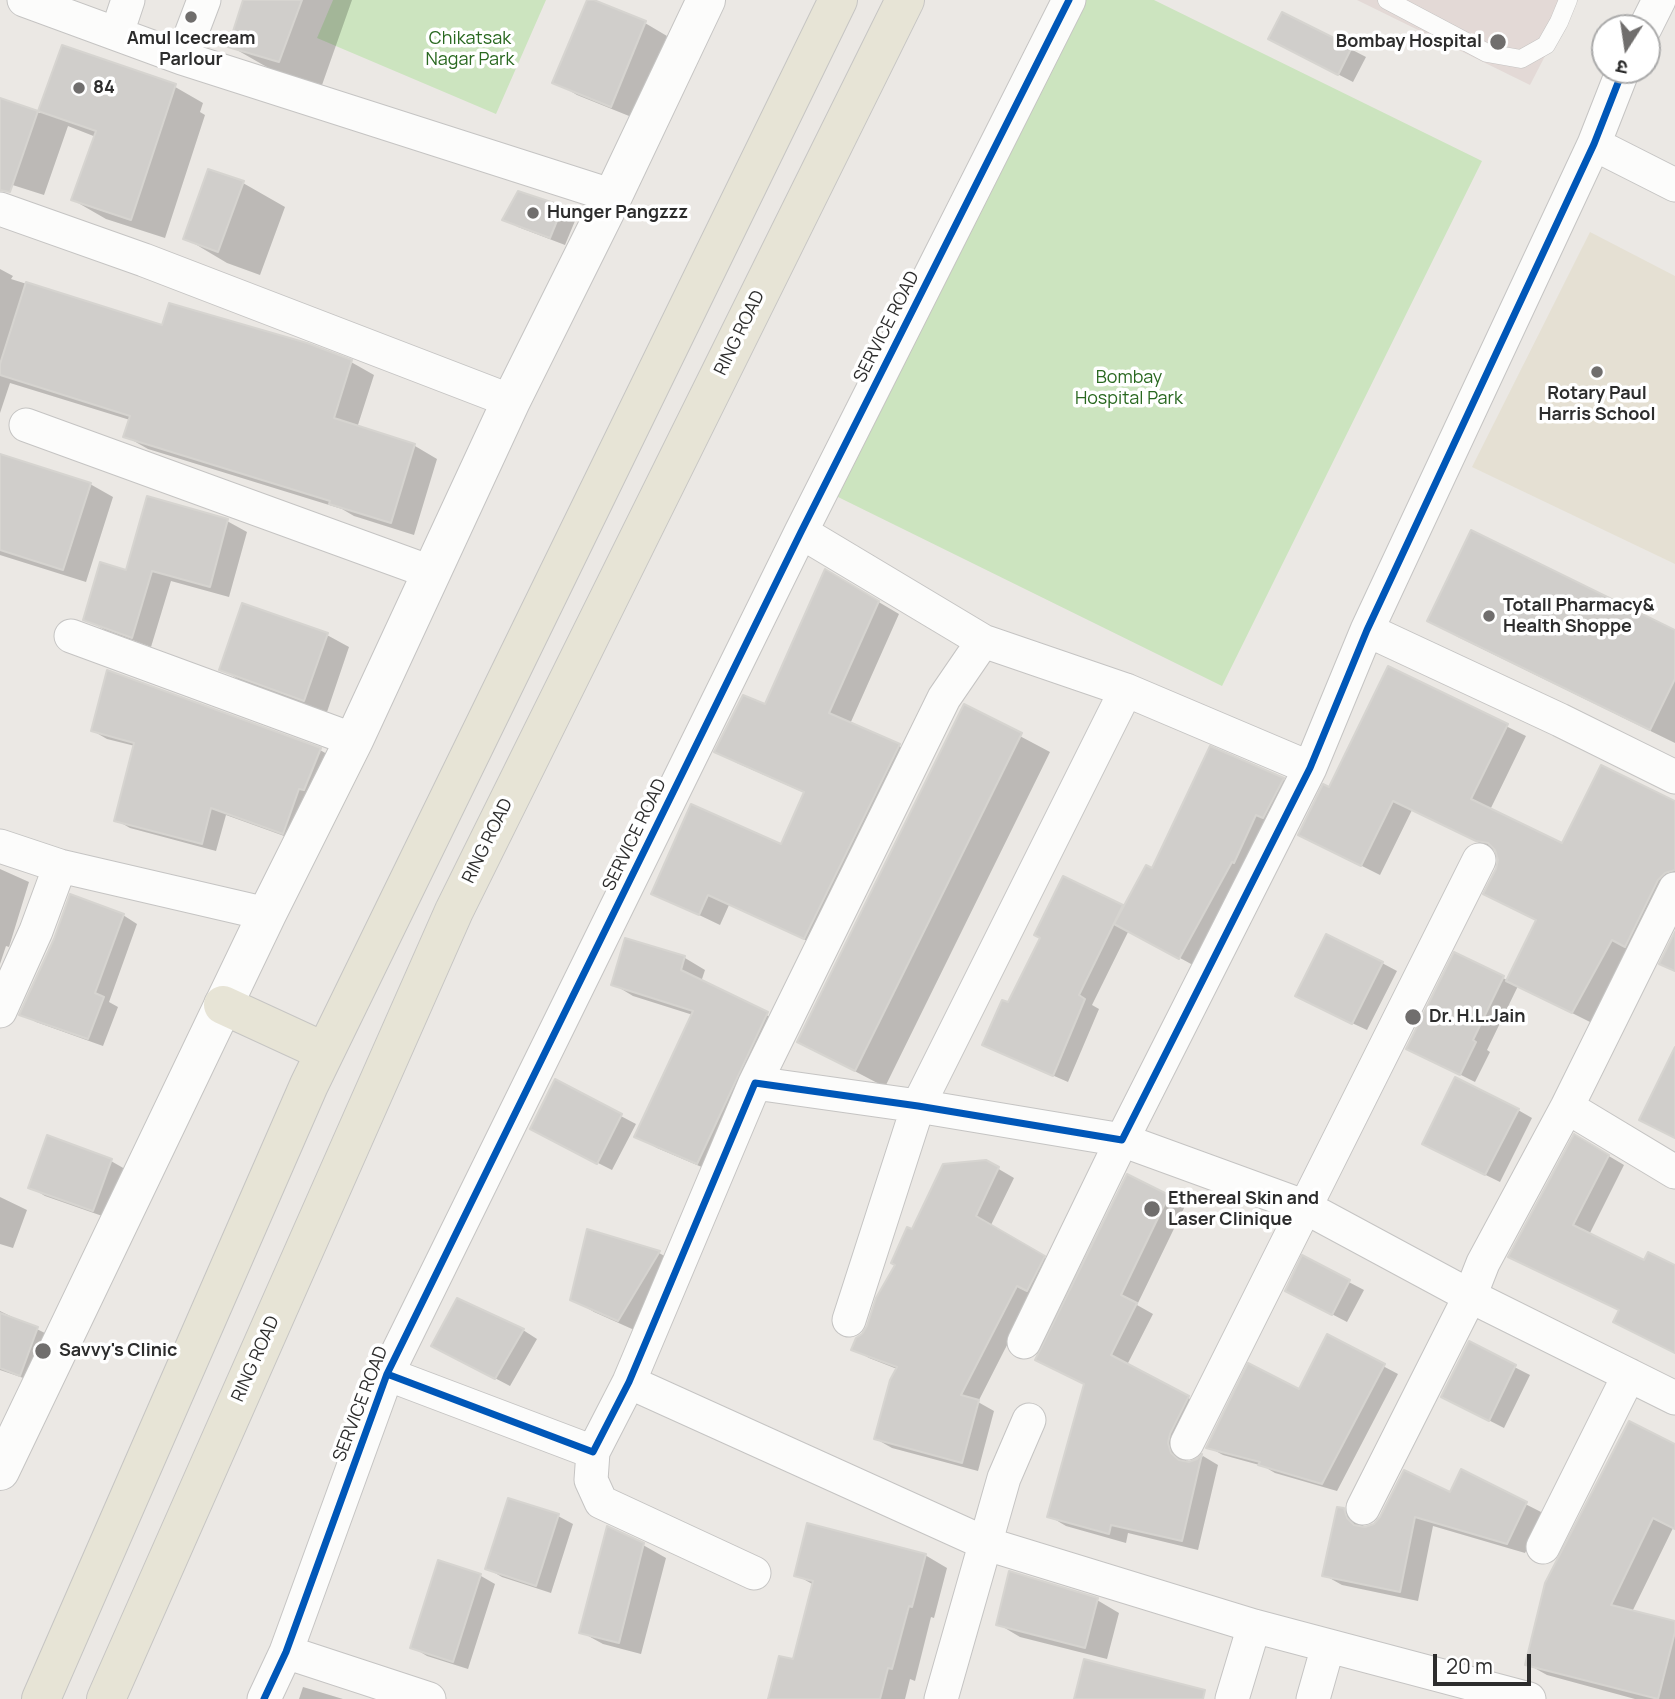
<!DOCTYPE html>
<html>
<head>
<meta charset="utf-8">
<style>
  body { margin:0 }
  #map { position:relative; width:1675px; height:1699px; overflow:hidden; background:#ebe8e4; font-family:Manrope,"Noto Sans Devanagari",sans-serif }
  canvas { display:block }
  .north { position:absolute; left:1591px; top:14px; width:70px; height:70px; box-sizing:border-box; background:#fff; border:2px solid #ababab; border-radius:50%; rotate:192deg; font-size:19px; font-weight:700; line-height:28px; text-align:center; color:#2d2d2d }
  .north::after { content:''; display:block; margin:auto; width:24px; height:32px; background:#706e6d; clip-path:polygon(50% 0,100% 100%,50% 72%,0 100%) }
  .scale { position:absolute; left:1433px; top:1654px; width:98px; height:32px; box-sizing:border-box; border:4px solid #2d2d2d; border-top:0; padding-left:9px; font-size:21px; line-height:24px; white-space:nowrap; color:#2d2d2d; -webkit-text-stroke:5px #fff; paint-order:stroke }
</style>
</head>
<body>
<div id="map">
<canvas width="1675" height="1699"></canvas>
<div class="north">उ</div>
<div class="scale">20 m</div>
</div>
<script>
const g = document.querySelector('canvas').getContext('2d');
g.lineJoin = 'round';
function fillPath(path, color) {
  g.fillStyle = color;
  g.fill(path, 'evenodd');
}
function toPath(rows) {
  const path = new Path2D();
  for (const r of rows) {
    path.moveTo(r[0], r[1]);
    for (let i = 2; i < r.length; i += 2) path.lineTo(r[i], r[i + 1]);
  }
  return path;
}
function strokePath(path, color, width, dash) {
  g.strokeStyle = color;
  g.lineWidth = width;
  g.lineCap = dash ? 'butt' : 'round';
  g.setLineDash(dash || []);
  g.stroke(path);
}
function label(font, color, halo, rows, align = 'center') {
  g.font = font + ' Manrope,sans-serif';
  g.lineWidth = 7;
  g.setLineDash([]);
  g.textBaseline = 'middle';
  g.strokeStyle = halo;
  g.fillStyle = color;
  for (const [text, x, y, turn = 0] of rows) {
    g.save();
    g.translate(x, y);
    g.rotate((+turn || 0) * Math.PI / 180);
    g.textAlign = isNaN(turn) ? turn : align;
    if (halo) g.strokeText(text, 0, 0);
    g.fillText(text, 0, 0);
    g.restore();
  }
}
fillPath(toPath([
  [1590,232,1675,276,1675,564,1472,467]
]), '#e5e0d3');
fillPath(toPath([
  [1357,0,1574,0,1530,85]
]), '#e3d9d6');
fillPath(toPath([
  [333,0,546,0,496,114,317,38],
  [1082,0,1154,0,1482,161,1222,686,836,496]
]), '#cce4bf');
fillPath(toPath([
  [245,0,352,0,322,85,272,70,230,46],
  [589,0,645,23,667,36,634,118,577,95,555,82],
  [1283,14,1366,57,1353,82,1285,47],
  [63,48,170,84,203,103,200,112,205,115,165,238,106,219,73,200,96,137,68,126,44,195,0,181,0,100,40,113],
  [243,183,285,207,260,275,227,263,185,238],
  [518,193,562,208,577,216,565,245,518,227,504,219],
  [0,269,13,276,11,279,163,327,351,362,374,375,357,428,415,446,437,459,414,535,354,516,342,509,148,449,125,436,130,420,10,383,0,413],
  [0,456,90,484,113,497,86,582,0,555],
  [227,521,247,532,229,597,171,581,151,647,105,630,85,619,128,572],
  [826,571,899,614,850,724,899,746,919,757,825,949,729,905,720,925,653,893,782,846,805,793,737,763,717,751,766,707],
  [1429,620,1675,632,1675,743,1458,637],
  [327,635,349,647,327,712,243,682,221,669],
  [1389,668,1526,736,1490,810,1563,845,1675,803,1675,894,1592,1023,1518,986,1487,1050,1490,1052,1475,1082,1423,1056,1455,954,1509,981,1538,921,1498,869,1500,858,1496,851,1412,810,1380,875,1300,835,1330,789],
  [965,707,1050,752,885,1087,799,1042],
  [93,731,320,750,334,758,298,841,226,815,216,851,130,828,116,820,135,746,107,739],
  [1283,779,1305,792,1202,970,1129,930,1092,1005,1099,1009,1068,1082,999,1052,1008,1005,1042,938,1064,879,1125,908,1153,871],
  [0,869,29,882,9,947,6,946,0,964],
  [123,915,137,924,109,1002,118,1007,103,1046,36,1022,22,1014,55,939],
  [627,940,685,958,705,970,701,982,788,1026,718,1174,657,1148,636,1136,693,1015,633,996,613,984],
  [1382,963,1397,971,1367,1030,1311,1004],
  [556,1082,636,1124,612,1170,546,1137],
  [1518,1110,1532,1118,1500,1182,1439,1152],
  [1575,1136,1624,1165,1589,1235,1645,1262,1675,1267,1675,1352,1621,1311,1526,1265],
  [111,1161,125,1169,108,1218,45,1196,30,1187],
  [985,1161,1014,1178,990,1227,1059,1266,1033,1294,978,1402,994,1411,978,1471,892,1448,876,1439,897,1369,869,1358,853,1349,864,1335,913,1231],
  [1128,1176,1185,1206,1137,1305,1153,1314,1127,1365,1205,1407,1184,1454,1187,1464,1198,1461,1203,1456,1218,1465,1198,1550,1128,1533,1126,1543,1066,1526,1049,1516,1086,1384],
  [0,1197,27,1210,13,1248,0,1244],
  [588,1231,659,1253,681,1265,641,1333,594,1312,572,1299],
  [1303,1258,1364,1290,1347,1322,1301,1298],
  [0,1311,51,1336,35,1382,0,1370],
  [523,1330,537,1339,510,1386,447,1353],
  [1328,1337,1398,1374,1337,1491,1275,1473,1263,1466,1223,1455,1208,1447,1300,1391],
  [1469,1344,1530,1375,1504,1428,1457,1404],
  [1675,1445,1675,1529,1673,1528,1632,1612,1675,1623,1675,1699,1635,1699,1547,1675,1527,1664],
  [1462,1472,1545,1514,1525,1553,1433,1526,1418,1601,1342,1585,1324,1575,1343,1510,1362,1520,1364,1529,1450,1495],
  [558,1516,573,1524,551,1593,502,1577,488,1569],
  [643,1545,666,1558,641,1654,603,1644,581,1632],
  [925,1555,947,1568,934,1618,931,1617,915,1681,910,1679,905,1699,770,1699,794,1661,814,1585,796,1575],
  [439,1563,481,1576,495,1584,468,1669,427,1656,412,1647],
  [1097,1600,1119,1613,1107,1659,1020,1637,998,1624],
  [303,1687,343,1699,299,1699]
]), '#0003');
const building = toPath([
  [243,0,302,0,279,62,228,47,243,0],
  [587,0,594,0,646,21,611,107,552,83,587,0],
  [1282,12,1352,47,1338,75,1268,39,1282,12],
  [62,45,176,84,131,220,71,200,96,131,38,111,62,45],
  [0,98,38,111,10,192,0,190,0,98],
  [208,169,244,181,218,252,183,239,208,169],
  [518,191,563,206,550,238,502,220,518,191],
  [26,282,162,325,169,303,307,343,352,360,334,418,415,444,391,523,329,504,330,501,123,437,130,416,0,375,0,364,26,282],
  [0,454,91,483,63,570,0,550,0,454],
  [147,496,228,519,210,587,152,571,132,638,83,620,100,562,126,570,147,496],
  [1471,530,1675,630,1675,679,1650,730,1427,621,1471,530],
  [825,569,879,601,829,713,900,744,804,939,708,895,699,915,651,894,691,804,781,844,804,792,714,752,743,695,765,704,825,569],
  [242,603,328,633,304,701,219,670,242,603],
  [1388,666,1508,724,1471,799,1562,843,1601,765,1675,801,1675,870,1665,873,1658,880,1625,947,1612,940,1572,1013,1506,981,1536,920,1483,894,1496,869,1498,860,1495,850,1488,843,1476,841,1393,801,1361,866,1298,835,1323,784,1329,787,1388,666],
  [107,670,321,748,304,790,299,789,283,834,211,808,202,844,114,821,134,743,91,731,107,670],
  [964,704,1022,733,855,1071,797,1042,964,704],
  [1210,746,1284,778,1263,818,1256,815,1234,863,1232,862,1179,959,1114,924,1146,865,1152,868,1210,746],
  [1063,876,1123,905,1079,995,1085,999,1053,1076,982,1045,1002,1000,1008,1002,1040,938,1034,935,1063,876],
  [70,894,124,914,95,993,104,997,88,1039,19,1015,54,939,70,894],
  [1675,932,1675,971,1659,964,1675,932],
  [1326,934,1383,962,1352,1024,1295,996,1326,934],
  [625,938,685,956,681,970,768,1012,697,1164,634,1137,693,1011,611,985,625,938],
  [1454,952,1504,976,1473,1040,1476,1042,1460,1075,1406,1049,1454,952],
  [1675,1047,1675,1138,1639,1120,1675,1047],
  [1455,1077,1519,1109,1485,1175,1422,1144,1455,1077],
  [555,1079,622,1114,597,1164,530,1129,555,1079],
  [1574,1134,1609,1155,1573,1225,1644,1260,1648,1252,1675,1265,1675,1353,1613,1322,1619,1310,1508,1257,1574,1134],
  [47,1135,112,1159,93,1211,28,1188,47,1135],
  [986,1160,999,1167,976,1216,1045,1256,1027,1291,1017,1286,961,1395,979,1400,962,1463,874,1439,890,1380,897,1367,851,1350,856,1338,862,1334,867,1326,876,1298,895,1265,891,1263,907,1227,912,1229,943,1164,986,1160],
  [1127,1174,1169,1195,1121,1295,1137,1303,1111,1355,1189,1396,1170,1434,1168,1443,1171,1453,1179,1460,1189,1462,1197,1459,1202,1454,1182,1541,1111,1525,1109,1534,1047,1517,1084,1384,1035,1360,1127,1174],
  [587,1229,660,1251,618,1321,570,1300,587,1229],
  [1302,1255,1350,1280,1332,1315,1285,1291,1302,1255],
  [457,1298,524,1329,495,1379,431,1346,457,1298],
  [0,1313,38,1327,20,1376,0,1368,0,1313],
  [1327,1334,1385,1364,1322,1484,1258,1465,1260,1462,1206,1448,1248,1363,1299,1389,1327,1334],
  [1469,1341,1516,1365,1489,1421,1441,1397,1469,1341],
  [1629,1421,1675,1444,1675,1529,1653,1518,1611,1605,1675,1621,1675,1632,1658,1699,1525,1665,1545,1583,1629,1421],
  [1461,1469,1527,1502,1507,1544,1415,1517,1400,1592,1322,1576,1337,1507,1344,1508,1347,1518,1354,1525,1365,1527,1374,1524,1380,1517,1404,1470,1450,1492,1461,1469],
  [508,1498,559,1514,536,1586,485,1569,508,1498],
  [807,1523,926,1554,912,1607,909,1606,892,1669,888,1668,880,1699,768,1699,779,1656,793,1659,813,1581,794,1576,807,1523],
  [607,1526,644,1543,619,1643,579,1633,607,1526],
  [438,1560,481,1574,453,1662,410,1648,438,1560],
  [1009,1571,1098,1598,1085,1648,996,1625,1009,1571],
  [1084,1659,1205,1690,1203,1699,1074,1699,1084,1659]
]);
fillPath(building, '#d0cecb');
strokePath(building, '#d6d4d0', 2);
const service = toPath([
  [1387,0,1487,53,1521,59,1546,45,1559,22,1568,0]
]);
const minor = toPath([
  [24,0,182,58,613,196],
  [1645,28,1659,0],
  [117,33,128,0],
  [182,58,204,0],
  [1594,144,1675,185],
  [0,209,144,260,511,401],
  [26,425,430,572],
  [801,532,983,641,1126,690,1310,768],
  [1367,630,1560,720,1675,777],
  [71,636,354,740],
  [0,846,60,866,267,914],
  [0,1011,36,931,60,866],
  [755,1083,944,698,983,641],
  [1567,1107,1675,1172],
  [849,1320,918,1106,1126,690],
  [1024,1342,1122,1140,1303,1206,1470,1296,1675,1398],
  [387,1374,593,1452,629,1382,755,1083,918,1106,1122,1140,1310,768,1367,630,1594,144,1623,70],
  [629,1382,987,1544,1254,1626,1529,1699],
  [1187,1443,1479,860],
  [593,1452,591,1480,601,1502,754,1573],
  [1363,1508,1470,1296,1483,1263,1567,1107,1675,889],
  [1543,1547,1629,1375],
  [286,1652,429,1699],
  [264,1699,286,1652,387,1374,801,532,1069,0],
  [941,1699,1004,1478,1029,1420],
  [1232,1699,1254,1626],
  [1313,1699,1328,1646]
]);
const tertiary = toPath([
  [0,1471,267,914,354,740,511,401,613,196,706,0]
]);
const primary = toPath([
  [223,1005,325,1052],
  [41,1699,309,1085,838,0],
  [106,1699,454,911,905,0]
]);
strokePath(service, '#c5c4c3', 19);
strokePath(minor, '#c5c4c3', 35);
strokePath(tertiary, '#c5c4c3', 40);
strokePath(primary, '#c6c5c3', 40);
strokePath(service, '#fcfcfb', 18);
strokePath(minor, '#fcfcfb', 33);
strokePath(tertiary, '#fcfcfb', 38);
strokePath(primary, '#e7e4d6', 38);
strokePath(toPath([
  [387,1374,593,1452,629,1382,755,1083,918,1106,1122,1140,1310,768,1367,630,1594,144,1623,70],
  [264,1699,286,1652,387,1374,801,532,1069,0]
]), '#0057b8', 7);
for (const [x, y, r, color] of [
  [191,17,7,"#706e6d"],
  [1498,42,9,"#706e6d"],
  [79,88,7,"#706e6d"],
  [533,213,7,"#706e6d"],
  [1597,372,7,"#706e6d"],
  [1489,616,7,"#706e6d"],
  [1413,1017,9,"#706e6d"],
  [1152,1209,9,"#706e6d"],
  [43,1351,9,"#706e6d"]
]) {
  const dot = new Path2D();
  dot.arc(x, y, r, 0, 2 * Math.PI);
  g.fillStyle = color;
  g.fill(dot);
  strokePath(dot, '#fff', 2.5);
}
label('bold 18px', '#2d2d2d', '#fff', [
  ["Amul Icecream",191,39,"center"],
  ["Parlour",191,60,"center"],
  ["Bombay Hospital",1482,42,"right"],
  ["84",93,88],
  ["Hunger Pangzzz",547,213],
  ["Rotary Paul",1597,394,"center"],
  ["Harris School",1597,415,"center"],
  ["Totall Pharmacy&",1503,606],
  ["Health Shoppe",1503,627],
  ["Dr. H.L.Jain",1429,1017],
  ["Ethereal Skin and",1168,1199],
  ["Laser Clinique",1168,1220],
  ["Savvy's Clinic",59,1351]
], 'left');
label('18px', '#296820', '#fff', [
  ["Chikatsak",470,39],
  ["Nagar Park",470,60],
  ["Bombay",1129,378],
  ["Hospital Park",1129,399]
]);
label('18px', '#2d2d2d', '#fff', [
  ["SERVICE ROAD",887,327,-63],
  ["RING ROAD",740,333,-64],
  ["SERVICE ROAD",635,835,-64],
  ["RING ROAD",488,841,-64],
  ["RING ROAD",256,1359,-66],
  ["SERVICE ROAD",361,1404,-69]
]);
</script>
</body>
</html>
